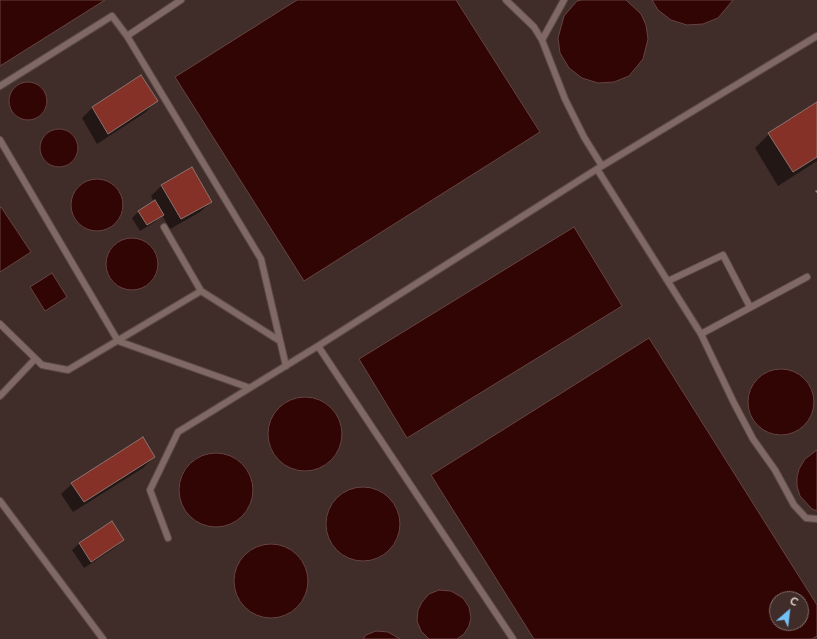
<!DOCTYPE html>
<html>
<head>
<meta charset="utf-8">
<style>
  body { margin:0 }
  #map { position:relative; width:817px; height:639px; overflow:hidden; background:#402c29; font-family:Lato,sans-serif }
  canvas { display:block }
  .north { position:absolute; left:769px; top:591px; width:40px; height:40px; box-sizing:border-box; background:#402c29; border:1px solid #82706d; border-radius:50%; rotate:28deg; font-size:11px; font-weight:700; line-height:16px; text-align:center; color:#e4d7d4 }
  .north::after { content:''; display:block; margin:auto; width:14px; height:18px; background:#73c1f5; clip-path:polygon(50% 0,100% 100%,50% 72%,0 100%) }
</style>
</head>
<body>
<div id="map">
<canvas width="817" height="639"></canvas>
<div class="north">С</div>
</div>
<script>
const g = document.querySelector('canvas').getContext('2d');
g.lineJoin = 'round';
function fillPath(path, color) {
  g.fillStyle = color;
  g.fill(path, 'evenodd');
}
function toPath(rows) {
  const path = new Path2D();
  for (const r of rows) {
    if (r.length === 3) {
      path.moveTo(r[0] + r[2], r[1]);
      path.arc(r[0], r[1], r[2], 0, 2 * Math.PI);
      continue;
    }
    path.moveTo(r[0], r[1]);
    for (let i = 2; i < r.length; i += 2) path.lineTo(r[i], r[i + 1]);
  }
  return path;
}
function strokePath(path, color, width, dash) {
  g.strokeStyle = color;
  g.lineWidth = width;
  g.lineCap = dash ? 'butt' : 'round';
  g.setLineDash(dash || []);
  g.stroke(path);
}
const water = toPath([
  [0,0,105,0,0,66,0,0],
  [297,0,456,0,540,132,304,281,175,77,297,0],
  [581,0,626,0,641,14,646,25,648,39,643,59,629,76,614,82,598,83,582,78,569,68,560,53,558,38,564,16,577,1,581,0],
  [652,0,733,0,718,18,703,24,687,25,671,20,658,10,652,0],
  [28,101,19],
  [59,148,19],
  [97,205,26],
  [1,207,31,252,0,272,0,208,1,207],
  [574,227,622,306,407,438,359,359,574,227],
  [132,264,26],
  [52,273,67,297,45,311,30,287,52,273],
  [649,338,817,605,817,636,812,639,534,639,431,475,649,338],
  [777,599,801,599,801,623,777,623,777,599],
  [781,402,33],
  [305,434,37],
  [817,450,817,511,812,509,800,496,797,486,797,477,799,469,805,459,817,450],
  [216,490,37],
  [363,524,37],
  [271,581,37],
  [439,590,451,591,463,598,469,607,471,618,469,626,464,634,457,639,429,639,421,631,417,621,418,610,422,602,429,594,439,590],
  [376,631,388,632,400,639,363,639,366,635,376,631]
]);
fillPath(water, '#300503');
strokePath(water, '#664442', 1);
fillPath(toPath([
  [156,101,146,112,97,144,82,118,92,108],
  [817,104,817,161,778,186,755,148,769,134],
  [162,185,211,202,200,212,170,229,162,215,155,222,140,231,132,218,139,211,154,202,151,196],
  [154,457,143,468,73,512,61,494,72,484],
  [123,540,116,547,84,568,72,550,80,543]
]), '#0007');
const building = toPath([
  [141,75,158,101,108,134,92,107,141,75],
  [817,102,817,157,793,172,768,133,817,102],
  [192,167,212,202,181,219,161,185,192,167],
  [155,200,164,215,147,225,138,211,155,200],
  [143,437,155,457,84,502,71,483,143,437],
  [112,521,124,540,91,562,79,543,112,521]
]);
fillPath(building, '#863127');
strokePath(building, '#8b736f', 1);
const lane = toPath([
  [506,0,534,27,542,40],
  [564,0,542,40,565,99,584,137,602,166],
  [127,36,261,259,286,366],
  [0,86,112,16,127,36,181,0],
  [0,140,118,341,250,388],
  [597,169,701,334,807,277],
  [164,227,201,291],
  [668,281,723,255,750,307],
  [0,324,42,365,68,370,201,291,280,341],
  [701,334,734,403,753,439,775,470,794,505,806,518,817,519],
  [318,346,513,639],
  [0,396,35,359],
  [0,501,103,639],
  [168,538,150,490,178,432,318,346,597,169,817,36]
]);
strokePath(lane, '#5b4b48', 8);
strokePath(toPath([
  [816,192,817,191]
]), '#978784', 2.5, [2, 2]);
strokePath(lane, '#806864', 6);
</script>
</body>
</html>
